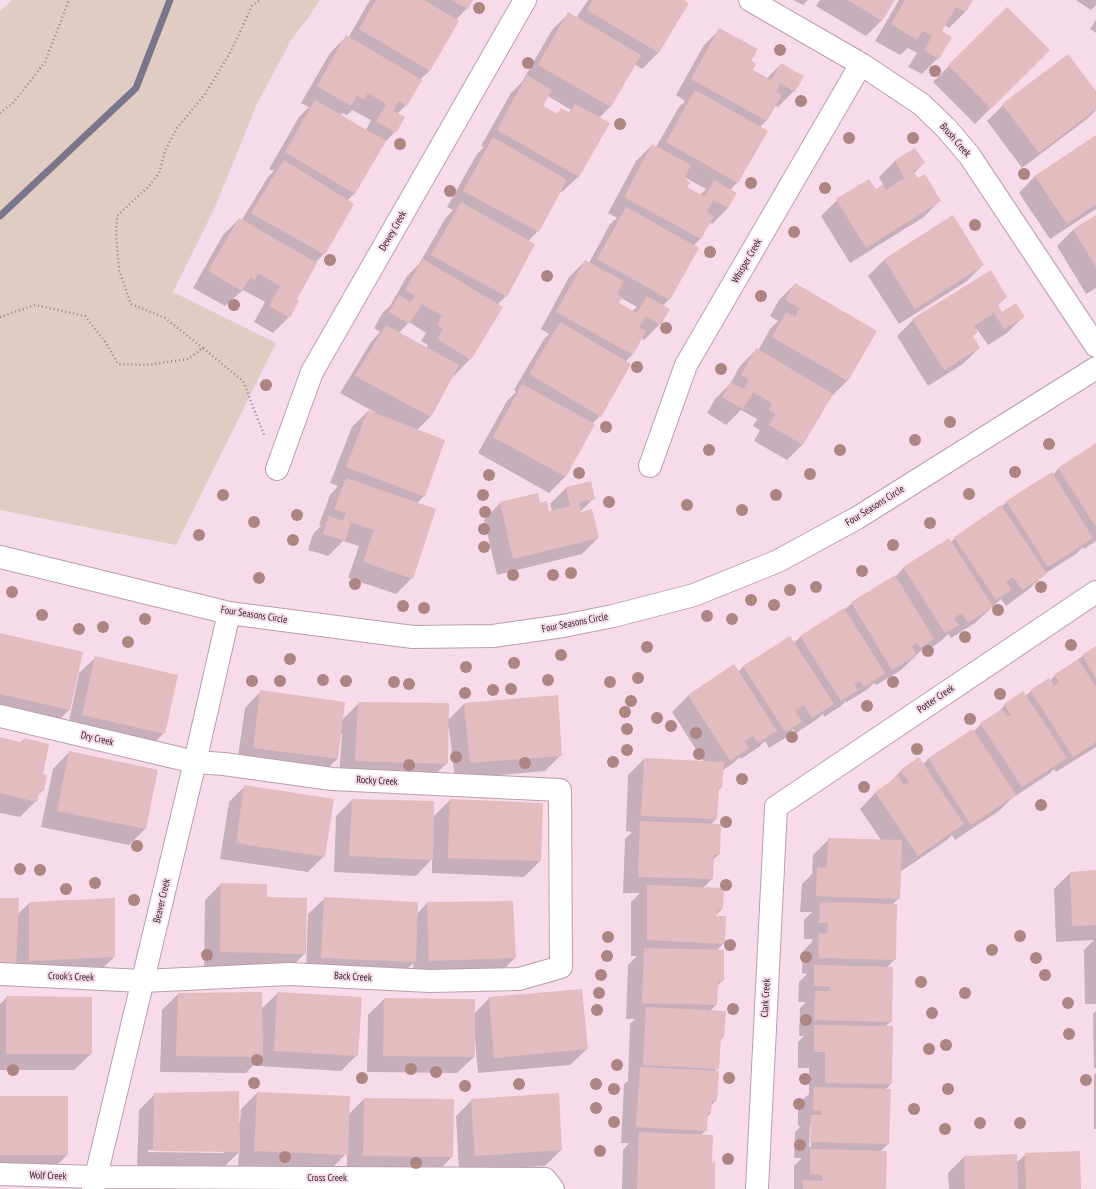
<!DOCTYPE html>
<html>
<head>
<meta charset="utf-8">
<style>
  body { margin:0 }
  canvas { display:block; background:#f8dbea }
</style>
</head>
<body>
<canvas width="1096" height="1189"></canvas>
<script>
const g = document.querySelector('canvas').getContext('2d');
g.lineJoin = 'round';
function fillPath(path, color) {
  g.fillStyle = color;
  g.fill(path, 'evenodd');
}
function toPath(rows) {
  const path = new Path2D();
  for (const r of rows) {
    path.moveTo(r[0], r[1]);
    for (let i = 2; i < r.length; i += 2) path.lineTo(r[i], r[i + 1]);
  }
  return path;
}
function strokePath(path, color, width, dash) {
  g.strokeStyle = color;
  g.lineWidth = width;
  g.lineCap = dash ? 'butt' : 'round';
  g.setLineDash(dash || []);
  g.stroke(path);
}
function label(font, color, halo, rows, align = 'center') {
  g.font = font + ' "PT Sans Narrow",sans-serif';
  g.lineWidth = 4;
  g.setLineDash([]);
  g.textBaseline = 'middle';
  g.strokeStyle = halo;
  g.fillStyle = color;
  for (const [text, x, y, turn = 0] of rows) {
    g.save();
    g.translate(x, y);
    g.rotate((+turn || 0) * Math.PI / 180);
    g.textAlign = isNaN(turn) ? turn : align;
    if (halo) g.strokeText(text, 0, 0);
    g.fillText(text, 0, 0);
    g.restore();
  }
}
fillPath(toPath([
  [12,0,320,0,308,18,291,40,257,104,215,207,173,292,276,343,176,545,0,510,0,11]
]), '#e1ccc4');
fillPath(toPath([
  [370,0,472,0,467,8,456,20,430,70,420,80,406,105,397,114,395,132,382,145,355,193,347,201,324,254,315,263,296,299,289,317,273,333,254,322,265,302,243,290,225,306,193,288,223,235,239,219,241,221,268,177,274,171,269,169,299,117,309,107,301,103,330,53,346,37,348,38],
  [352,110,371,120,366,130,340,115,343,113,347,115],
  [588,0,682,0,688,4,658,53,642,69,634,64,610,107,599,118,579,176,562,192,560,191,538,231,528,241,506,296,497,305,470,359,454,376,453,374,430,417,417,430,424,496,417,503,412,578,396,594,348,578,359,546,343,541,328,556,308,550,313,534,321,526,319,525,330,495,338,486,330,483,352,427,368,411,376,414,376,413,340,393,371,342,380,332,374,328,383,312,390,306,407,276,419,264,445,219,453,210,447,207,477,154,484,147,481,146,511,93,522,82,552,30,568,14,576,18],
  [548,96,571,110,568,113,562,109,556,115,542,106],
  [409,322,426,333,421,341,428,345,426,348,399,333],
  [793,0,808,0,803,5],
  [820,0,894,0,882,20,866,36,816,6],
  [899,0,972,0,965,12,949,28,945,25,941,32,938,58,922,74,908,67,917,53,908,48,900,55,875,41],
  [1076,0,1096,0,1096,5,1091,10],
  [1007,8,1049,50,975,124,933,82],
  [1096,20,1096,33,1090,29],
  [720,29,750,62,752,70,767,78,781,64,794,91,778,107,775,105,767,120,760,127,738,182,730,190,736,193,728,208,712,224,709,222,700,239,693,246,698,248,669,299,663,306,660,324,644,340,641,338,633,354,625,362,600,416,592,424,594,425,565,477,549,493,478,453,507,401,516,392,514,390,544,339,549,334,541,329,569,277,585,261,589,263,610,224,617,218,608,213,636,161,652,145,656,147,679,107,685,101,676,95,704,45],
  [684,177,706,189,700,195,685,187,683,179],
  [621,298,637,307,632,311,618,303],
  [1068,56,1096,93,1096,110,1087,119,1022,168,987,121,1003,105],
  [1096,136,1096,209,1050,239,1019,193,1035,176],
  [915,149,924,163,913,174,940,200,924,217,850,263,821,216,837,200,875,190,883,185,879,177,895,161],
  [1096,216,1096,288,1086,294,1057,246,1073,230],
  [953,217,983,265,967,281,899,324,868,276,884,260],
  [795,284,875,331,847,381,831,397,803,444,787,460,754,441,760,430,753,426,757,419,741,410,726,425,707,413,715,399,730,384,740,366,756,350,758,351,770,329,778,321,770,316,779,300],
  [1006,297,997,306,1002,314,1023,317,1007,333,988,345,977,329,975,330,972,337,979,348,963,364,928,386,897,336,913,320],
  [1096,444,1096,541,1084,549,1083,547,1076,554,1046,573,1029,589,1006,606,1001,599,975,623,951,638,948,634,941,641,929,649,927,645,900,671,876,685,874,683,868,689,847,702,846,701,841,706,824,717,823,714,816,720,796,733,793,729,785,738,769,748,765,741,759,747,741,759,740,757,732,764,722,771,721,788,717,791,716,819,710,825,719,854,713,860,712,879,703,888,722,909,714,917,724,943,716,951,723,980,717,986,716,1005,710,1011,723,1037,720,1041,718,1068,714,1072,716,1100,711,1106,710,1114,706,1118,706,1130,701,1135,711,1165,714,1189,622,1189,623,1150,629,1143,621,1143,624,1084,628,1081,630,1024,635,1019,626,1019,628,965,637,956,631,956,631,902,640,893,623,893,625,839,632,832,626,831,628,775,644,759,704,762,672,712,688,696,734,666,738,672,744,666,794,643,800,637,844,610,852,603,896,576,904,567,951,542,955,538,1001,507,1007,502,1053,475,1058,469],
  [566,488,594,498,579,513,598,538,582,554,497,575,484,520,500,503,537,494,540,504,548,512,552,511,550,504],
  [0,634,82,652,69,710,53,726,0,714],
  [1096,647,1096,747,1056,772,1054,769,1049,774,1011,799,999,811,955,840,952,835,947,840,900,872,899,898,892,905,895,959,886,968,891,1021,885,1027,891,1084,885,1090,890,1090,888,1144,880,1152,885,1189,794,1189,794,1166,802,1158,794,1158,795,1132,801,1126,798,1126,798,1104,809,1094,809,1068,798,1068,798,1042,804,1036,799,1036,800,1008,806,1002,798,1002,799,982,807,974,802,973,803,951,812,942,812,939,804,939,804,920,812,912,800,912,802,884,812,874,813,855,829,839,881,840,860,809,876,792,887,785,901,771,923,764,928,759,973,730,974,731,981,724,994,716,1005,705,1025,696,1031,691,1050,681,1055,675],
  [812,1123,811,1147,809,1147,810,1125],
  [96,657,164,733,148,749,67,731,79,673],
  [261,691,342,720,359,703,448,720,464,704,561,755,545,771,455,779,449,728,448,728,447,763,431,779,339,777,342,734,340,734,337,759,321,775,237,764,245,708],
  [0,738,20,743,24,739,42,775,43,790,37,796,36,801,20,817,0,813],
  [69,752,157,770,145,829,129,845,41,827,53,769],
  [245,786,324,856,308,872,220,859,229,802],
  [352,800,433,817,450,800,540,861,524,877,432,873,432,859,416,876,334,872,336,816],
  [1096,871,1096,1004,1085,1004,1084,950,1094,940,1056,942,1054,889,1070,873],
  [221,884,306,952,289,970,204,968,205,900],
  [325,898,417,914,427,903,515,958,499,974,414,977,413,963,398,978,306,973,308,914],
  [0,899,17,915,29,903,114,957,98,973,0,981],
  [278,993,357,1055,341,1071,258,1066,258,1060,246,1073,160,1072,162,1010,178,994,261,1009],
  [7,997,91,1054,74,1070,0,1070,0,1004],
  [489,998,587,1049,570,1065,478,1073,475,1038,474,1038,474,1057,457,1073,367,1072,368,1015,384,999,474,1014],
  [1096,1011,1096,1068,1094,1068,1093,1014],
  [1096,1073,1096,1129,1094,1129,1094,1075],
  [257,1093,348,1115,364,1099,452,1157,436,1173,347,1171,347,1153,330,1170,238,1166,239,1152,223,1168,137,1167,139,1110,155,1094,240,1122,241,1109],
  [148,1150,224,1151,224,1153,148,1152],
  [0,1097,67,1155,51,1171,0,1171],
  [472,1100,561,1150,545,1166,459,1171,456,1116],
  [1026,1154,1080,1189,949,1189,948,1173,964,1157,1016,1163],
  [240,1187,286,1189,238,1189]
]), '#0003');
strokePath(toPath([
  [0,216,136,88,170,0]
]), '#79758b', 7);
fillPath(toPath([
  [376,0,424,0,459,21,430,71,359,29],
  [451,0,473,0,468,9],
  [593,0,684,0,689,3,659,53,587,10],
  [848,0,895,0,882,21],
  [905,0,973,0,966,12,956,7,942,31,952,37,939,59,924,50,932,36,923,31,917,40,891,24],
  [1007,7,1050,50,991,109,948,65],
  [568,12,641,55,611,107,538,65],
  [719,28,758,49,751,61,756,64,753,70,771,80,781,63,804,76,795,92,780,83,776,92,782,95,767,121,691,79],
  [346,35,422,80,407,106,399,101,393,111,405,117,396,133,376,121,386,104,368,93,364,100,357,96,351,106,317,86],
  [1068,54,1096,91,1096,109,1039,153,1002,104],
  [527,75,552,90,543,106,558,114,561,108,570,113,575,104,610,123,579,177,497,130],
  [695,90,768,131,738,183,666,142],
  [315,100,386,141,355,194,285,152],
  [1096,135,1096,204,1067,224,1035,176],
  [493,137,567,180,539,232,463,191],
  [652,144,691,165,684,178,690,182,687,187,705,197,714,180,737,193,728,208,713,200,707,212,714,216,701,239,624,197],
  [915,148,925,163,913,171,918,178,925,174,941,201,866,248,836,199,869,179,876,189,882,185,886,190,904,178,895,160],
  [284,160,354,204,325,255,251,213],
  [461,202,535,244,507,297,431,255],
  [626,207,699,248,670,300,597,259],
  [953,215,984,265,915,309,884,259],
  [1096,215,1096,267,1073,229],
  [239,218,317,263,297,299,299,301,290,318,269,306,280,286,258,273,255,280,250,277,242,291,208,271],
  [423,259,503,307,471,360,437,339,443,329,437,325,442,316,422,304,409,324,389,312,399,295,411,302,415,296,405,290],
  [585,260,624,281,617,294,622,297,619,303,637,313,647,296,670,309,661,325,646,316,639,328,646,331,633,355,556,312],
  [991,270,1007,297,997,304,1002,312,1016,303,1025,317,1004,329,994,313,974,326,978,332,973,336,980,348,944,370,912,319],
  [795,283,877,331,848,381,772,337,786,312,795,317,800,308,785,300],
  [560,322,631,364,601,417,529,374],
  [386,325,459,365,431,417,355,376],
  [756,348,833,394,803,445,769,425,775,414,769,410,772,403,753,392,743,409,722,397,731,382,744,389,749,380,741,375],
  [522,384,595,424,566,477,493,437],
  [368,410,445,440,425,497,346,467],
  [1096,443,1096,527,1058,468],
  [1052,472,1093,538,1048,567,1006,501],
  [346,478,436,509,413,579,363,562,374,530,351,522,345,541,323,534,329,516,343,521,346,513,334,509],
  [591,481,595,499,579,502,581,512,592,509,599,538,513,559,500,502,538,493,540,503,547,501,549,511,570,506,566,487],
  [1001,505,1047,574,1022,590,1013,577,1006,581,1011,590,996,600,954,537],
  [949,538,993,607,968,623,962,613,954,618,959,625,945,633,903,567],
  [895,575,934,639,920,648,917,643,912,647,917,655,892,670,851,602],
  [844,608,885,673,864,687,860,681,854,684,858,690,841,701,800,636],
  [0,633,83,652,70,710,0,694],
  [790,636,834,704,812,718,804,705,795,710,802,722,785,732,743,666],
  [1096,646,1096,679,1082,655],
  [95,656,178,675,165,734,82,715],
  [1078,659,1096,687,1096,742,1073,757,1030,690,1049,678,1054,686,1059,682,1054,675],
  [734,664,777,731,758,743,753,736,744,741,749,748,730,761,688,695],
  [260,690,345,702,338,759,253,748],
  [1023,691,1067,758,1022,787,980,723,1002,709,1007,717,1011,715,1004,704],
  [558,695,562,756,470,763,464,703],
  [358,702,449,703,448,764,355,761],
  [973,729,1016,795,971,825,928,758],
  [0,737,23,743,24,738,49,744,43,774,47,775,44,791,40,790,37,802,0,793],
  [69,751,158,770,146,829,57,811],
  [919,757,964,824,918,856,875,792,898,776,904,785,909,782,900,770],
  [644,758,724,762,722,788,719,788,717,819,641,816],
  [244,785,334,799,325,857,236,843],
  [352,799,434,801,433,860,349,856],
  [450,799,543,803,541,861,448,858],
  [640,821,721,824,720,855,714,854,713,879,638,877],
  [828,838,902,840,900,899,816,896,817,867,827,868],
  [1096,870,1096,925,1072,926,1070,872],
  [221,883,267,884,267,897,307,898,306,954,220,952],
  [647,885,724,888,723,909,717,909,716,916,726,916,725,944,647,940],
  [324,897,418,902,416,962,321,958],
  [0,898,19,898,16,967,0,966],
  [115,898,115,957,29,961,29,902],
  [513,901,516,958,429,961,427,902],
  [820,902,897,904,896,960,818,958,819,933,827,934,828,923,819,923],
  [644,948,724,950,724,981,718,981,717,1005,642,1003],
  [814,965,893,967,892,1022,814,1020,815,991,830,991,830,987,814,986],
  [582,989,588,1049,494,1058,489,997],
  [262,992,263,1057,176,1056,178,993],
  [277,992,362,997,358,1056,274,1051],
  [6,996,92,997,92,1054,6,1054],
  [384,998,475,999,475,1057,383,1056],
  [646,1007,726,1011,724,1037,721,1037,719,1069,643,1065],
  [814,1025,893,1026,892,1084,825,1083,825,1052,814,1052],
  [640,1067,719,1071,717,1101,712,1100,711,1114,708,1112,707,1131,636,1127],
  [814,1087,891,1089,889,1144,810,1142,811,1115,821,1115,821,1110,813,1110],
  [239,1091,240,1152,153,1151,154,1093],
  [257,1092,350,1096,348,1155,254,1151],
  [559,1093,562,1150,475,1156,471,1099],
  [0,1096,68,1096,68,1155,0,1155],
  [364,1098,454,1099,453,1157,363,1156],
  [639,1132,713,1135,712,1163,715,1160,715,1189,637,1189],
  [810,1149,887,1151,886,1189,803,1189,803,1180,822,1181,822,1175,810,1174],
  [1080,1151,1081,1189,1026,1189,1025,1153],
  [1017,1154,1018,1189,965,1189,964,1156],
  [216,1186,216,1189,160,1189,160,1188]
]), '#e2bcbf');
const minor = toPath([
  [750,0,861,64,921,104,946,128,969,155,1096,346],
  [650,466,686,365,861,64],
  [277,469,312,372,525,0],
  [0,557,229,613,413,637,493,636,563,626,613,616,694,595,778,561,857,518,1096,368],
  [0,716,195,762,224,764,332,779,560,790,561,967,519,979,430,981,289,974,143,981,0,974],
  [0,1174,95,1177,545,1179,553,1189],
  [93,1189,195,762,229,613],
  [757,1189,776,807,1096,592]
]);
strokePath(minor, '#ba9ead', 24);
strokePath(toPath([
  [0,113,14,102,45,62,69,0],
  [0,317,35,305,85,316,106,343,118,364,147,365,188,359,203,348,243,381,264,435],
  [203,348,165,318,131,304,119,270,116,234,117,216,149,186,159,173,165,151,177,128,205,94,231,51,252,6,260,0]
]), '#96828c', 2.5, [1, 3]);
strokePath(minor, '#fff', 22);
g.fillStyle = '#ad8583';
for (const [x, y] of [
  [479,8],
  [780,50],
  [528,63],
  [935,71],
  [801,101],
  [620,124],
  [849,138],
  [913,138],
  [400,144],
  [1024,174],
  [751,183],
  [825,188],
  [450,191],
  [975,225],
  [794,232],
  [710,252],
  [330,260],
  [547,276],
  [761,296],
  [234,305],
  [666,328],
  [637,367],
  [721,369],
  [266,385],
  [950,422],
  [606,427],
  [915,440],
  [1049,444],
  [709,450],
  [840,450],
  [1015,472],
  [579,473],
  [810,474],
  [489,475],
  [969,494],
  [223,495],
  [483,495],
  [776,495],
  [609,502],
  [687,505],
  [742,510],
  [485,512],
  [297,515],
  [254,522],
  [930,523],
  [484,529],
  [199,535],
  [293,540],
  [893,545],
  [484,547],
  [862,571],
  [571,573],
  [513,575],
  [553,575],
  [259,578],
  [355,584],
  [816,587],
  [1041,587],
  [790,590],
  [12,592],
  [751,600],
  [774,605],
  [403,606],
  [424,608],
  [998,610],
  [42,615],
  [707,616],
  [145,619],
  [732,619],
  [103,627],
  [79,629],
  [965,637],
  [128,642],
  [1071,645],
  [647,647],
  [928,651],
  [561,655],
  [290,659],
  [514,663],
  [466,667],
  [638,678],
  [323,680],
  [548,680],
  [252,681],
  [280,681],
  [346,681],
  [394,682],
  [610,682],
  [893,682],
  [409,684],
  [511,689],
  [493,690],
  [465,693],
  [1000,694],
  [631,701],
  [867,706],
  [625,712],
  [657,718],
  [970,719],
  [671,726],
  [627,729],
  [696,733],
  [792,737],
  [917,749],
  [627,750],
  [699,754],
  [456,757],
  [613,762],
  [525,763],
  [409,765],
  [742,779],
  [864,787],
  [1041,805],
  [726,822],
  [137,846],
  [20,869],
  [40,870],
  [95,883],
  [726,885],
  [66,889],
  [134,900],
  [1020,936],
  [608,937],
  [730,945],
  [992,950],
  [207,955],
  [607,956],
  [806,957],
  [1036,958],
  [601,975],
  [1045,975],
  [921,982],
  [599,993],
  [965,993],
  [1068,1003],
  [733,1009],
  [597,1010],
  [932,1013],
  [806,1020],
  [1069,1034],
  [946,1045],
  [929,1049],
  [257,1060],
  [617,1065],
  [411,1069],
  [13,1070],
  [436,1072],
  [362,1078],
  [729,1078],
  [805,1079],
  [1086,1080],
  [254,1083],
  [519,1084],
  [596,1084],
  [465,1086],
  [614,1089],
  [948,1089],
  [799,1104],
  [596,1108],
  [914,1109],
  [614,1122],
  [980,1123],
  [1020,1123],
  [945,1129],
  [800,1145],
  [600,1151],
  [285,1157],
  [728,1159],
  [416,1163]
]) {
  g.beginPath();
  g.arc(x, y, 6, 0, 2 * Math.PI);
  g.fill();
}
label('10px', '#2d2228', '#f8dbea', [
  ["Brush Creek",955,140,49],
  ["Dewey Creek",393,231,-60],
  ["Whisper Creek",747,261,-60],
  ["Four Seasons Circle",875,506,-32],
  ["Four Seasons Circle",254,615,9],
  ["Four Seasons Circle",575,623,-11],
  ["Potter Creek",936,699,-34],
  ["Dry Creek",97,739,13],
  ["Rocky Creek",377,781,3],
  ["Beaver Creek",162,901,-77],
  ["Crook's Creek",71,977,2],
  ["Back Creek",353,977,3],
  ["Clark Creek",766,998,-87],
  ["Wolf Creek",48,1176,2],
  ["Cross Creek",327,1178]
]);
</script>
</body>
</html>
